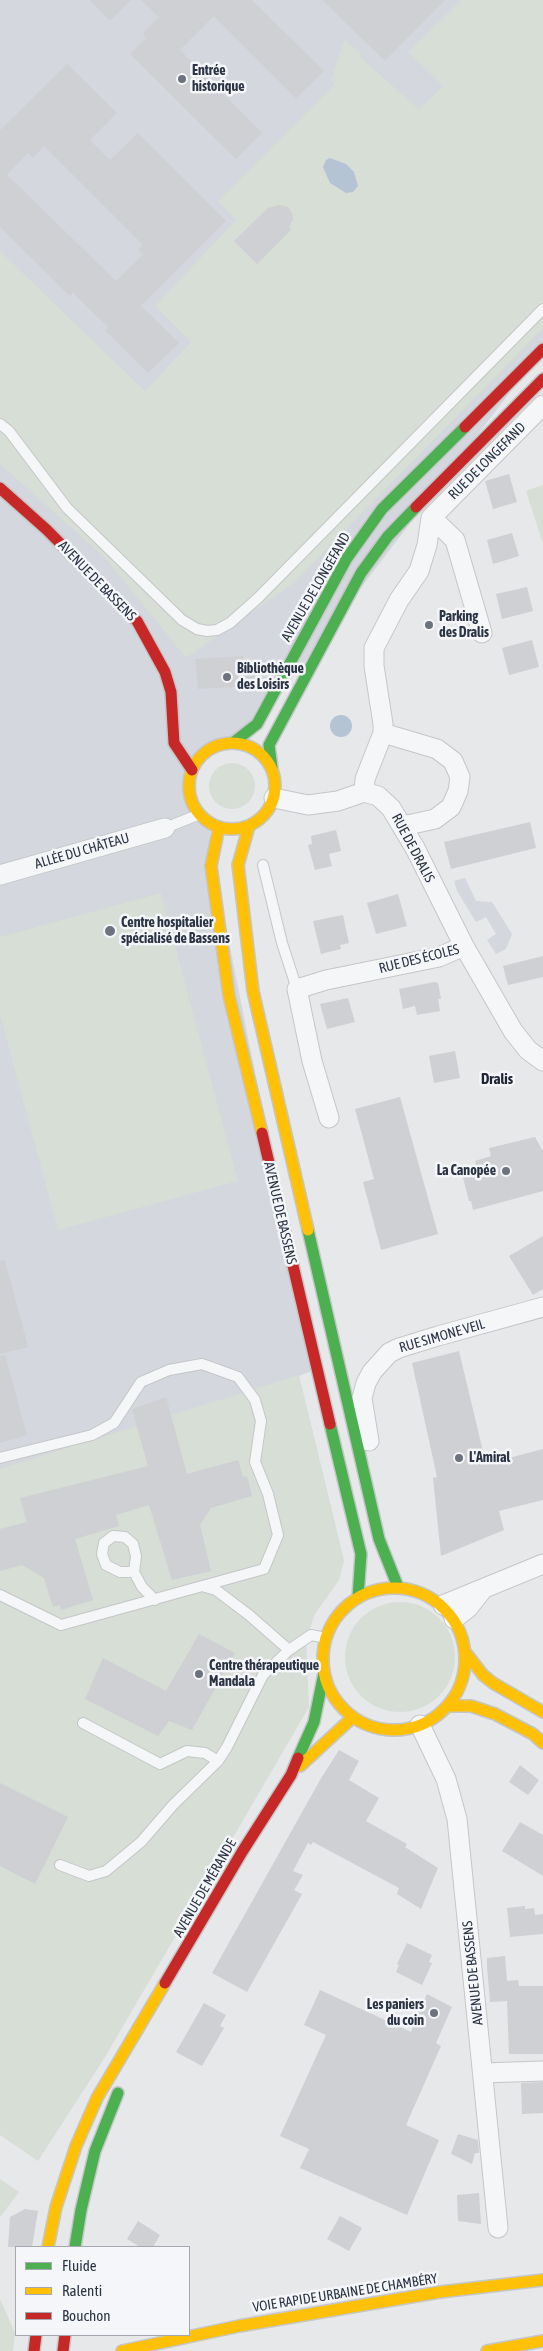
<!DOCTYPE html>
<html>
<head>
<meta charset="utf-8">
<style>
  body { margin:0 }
  #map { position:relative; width:543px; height:2351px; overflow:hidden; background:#e6e8ea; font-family:"Asap Condensed",sans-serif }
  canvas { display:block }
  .legend { position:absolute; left:15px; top:2246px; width:175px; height:90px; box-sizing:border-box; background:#f4f6f9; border:1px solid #a4a8b1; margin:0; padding:6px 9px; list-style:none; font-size:15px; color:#2b3445 }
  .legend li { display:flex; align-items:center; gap:10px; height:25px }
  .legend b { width:25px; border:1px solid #a4a8b1 }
</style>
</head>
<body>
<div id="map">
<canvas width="543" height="2351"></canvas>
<ul class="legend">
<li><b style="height:6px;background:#4caf50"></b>Fluide</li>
<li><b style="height:6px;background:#ffc107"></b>Ralenti</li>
<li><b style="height:6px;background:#c62828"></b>Bouchon</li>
</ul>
</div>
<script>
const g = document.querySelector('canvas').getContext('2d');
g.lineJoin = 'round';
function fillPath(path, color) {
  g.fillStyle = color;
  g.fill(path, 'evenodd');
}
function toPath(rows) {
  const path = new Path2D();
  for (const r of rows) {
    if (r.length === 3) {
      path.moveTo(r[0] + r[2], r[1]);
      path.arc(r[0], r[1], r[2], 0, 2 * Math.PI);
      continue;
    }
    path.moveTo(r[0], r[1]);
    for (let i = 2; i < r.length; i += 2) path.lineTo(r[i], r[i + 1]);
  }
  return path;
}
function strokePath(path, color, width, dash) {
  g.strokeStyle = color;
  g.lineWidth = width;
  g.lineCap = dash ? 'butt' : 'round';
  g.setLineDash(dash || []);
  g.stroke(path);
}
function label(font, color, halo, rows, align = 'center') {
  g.font = font + ' "Asap Condensed",sans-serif';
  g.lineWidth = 5;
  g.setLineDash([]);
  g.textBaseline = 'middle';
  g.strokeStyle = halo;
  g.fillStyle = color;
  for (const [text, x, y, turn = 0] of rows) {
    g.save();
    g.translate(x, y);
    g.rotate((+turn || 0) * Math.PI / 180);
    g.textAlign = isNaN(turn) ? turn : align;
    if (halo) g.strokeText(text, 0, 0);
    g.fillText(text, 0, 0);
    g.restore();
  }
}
fillPath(toPath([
  [0,0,543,0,543,349,257,724,213,747,201,756,192,770,189,785,193,804,200,814,209,822,212,856,314,1370,299,1376,344,1561,215,1789,0,1710],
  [465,878,476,901,492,902,512,934,506,949,496,954,487,940,496,934,486,917,476,922,457,891,454,881]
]), '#d4d7dd');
fillPath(toPath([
  [461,0,543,0,543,328,294,583,186,658,105,558,0,464,0,251,145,391,191,342,155,306,236,220,218,201,334,85,331,80,344,40,360,52,361,58,419,109,443,86,408,52],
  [543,485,543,544,526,491],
  [232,786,23],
  [161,893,238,1181,58,1230,0,1015,0,937],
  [299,1375,344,1561,339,1580,315,1614,306,1640,309,1707,105,2057,38,2161,0,2135,0,1469],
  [400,1657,55],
  [0,2179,19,2192,0,2217],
  [0,2299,15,2333,13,2351,0,2351]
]), '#d6ded6');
fillPath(toPath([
  [330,158,346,164,354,172,358,186,353,192,346,193,330,183,323,167,326,160],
  [341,726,11]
]), '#b4c4d5');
fillPath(toPath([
  [90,0,131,0,110,21],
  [141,0,252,0,324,71,296,98,214,16,180,50,262,133,236,159,130,54,146,38,143,35,145,31,159,17],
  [322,0,445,0,385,61],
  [67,64,117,113,90,140,110,160,138,133,226,221,141,306,179,343,148,373,105,330,108,327,73,293,70,296,0,227,0,130],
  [44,146,143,245,138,250,143,255,116,281,7,175,28,153,33,158],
  [279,205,288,207,292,213,293,219,289,227,291,230,257,264,234,241,268,208],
  [509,474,517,502,493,509,485,481],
  [512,533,519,556,493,564,487,540],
  [527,587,533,611,502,619,496,594],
  [532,640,539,667,509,675,502,648],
  [243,656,244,662,275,660,250,686,198,689,195,659],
  [530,822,536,848,451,869,444,842],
  [336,830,341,851,329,854,332,866,315,870,308,845,312,844,311,836],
  [398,894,407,926,376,934,367,903],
  [343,915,349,943,340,945,341,949,321,954,313,921],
  [543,956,543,977,508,985,503,966],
  [434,982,438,983,441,999,438,999,440,1011,417,1015,415,1006,403,1009,399,989],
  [348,998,355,1022,327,1029,320,1004],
  [455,1051,460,1078,434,1083,429,1056],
  [400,1097,438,1234,381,1250,363,1182,374,1179,355,1109],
  [535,1137,543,1151,543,1191,473,1210,471,1201,469,1201,462,1174,477,1169,475,1161,491,1156,489,1148],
  [543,1236,543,1289,533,1295,509,1256],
  [5,1260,28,1347,0,1354,0,1261],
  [459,1351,486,1464,543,1449,543,1500,499,1511,504,1530,441,1556,433,1478,437,1477,412,1363],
  [5,1355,27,1435,0,1443,0,1356],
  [166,1397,187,1474,238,1460,243,1477,247,1476,252,1496,211,1508,200,1525,211,1571,172,1580,149,1505,116,1515,119,1526,75,1539,93,1600,61,1610,60,1605,53,1607,44,1578,22,1565,0,1571,0,1529,27,1522,20,1498,148,1466,132,1409],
  [199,1634,235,1653,192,1730,169,1721,158,1736,85,1699,103,1658,166,1691],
  [339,1750,359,1761,349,1780,379,1798,366,1821,407,1844,405,1847,438,1868,421,1909,397,1894,399,1888,313,1842,311,1845,308,1843,293,1871,303,1875,294,1890,302,1894,247,1992,212,1973,320,1780],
  [520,1765,539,1780,528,1795,509,1782],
  [0,1783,68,1817,35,1884,0,1866],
  [520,1822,543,1835,543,1876,502,1851],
  [525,1906,525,1909,534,1908,535,1915,543,1914,543,1934,510,1937,507,1908],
  [407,1943,432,1955,429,1962,432,1963,422,1985,396,1972,399,1965,397,1964],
  [505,1956,507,1981,518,1980,519,1986,543,1986,543,2054,509,2054,507,2001,490,2002,487,1967,487,1958],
  [320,1990,411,2032,427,1994,452,2007,436,2043,441,2046,406,2125,439,2140,407,2215,300,2168,309,2149,280,2136,326,2035,304,2025],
  [204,2003,226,2015,220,2026,224,2028,202,2066,176,2052],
  [543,2082,543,2113,522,2114,521,2083],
  [458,2134,478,2140,479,2153,475,2153,472,2164,451,2154],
  [479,2193,481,2224,458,2221,457,2195],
  [25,2209,38,2211,32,2247,8,2247,10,2217],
  [340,2216,362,2228,349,2251,327,2239],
  [138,2221,160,2235,153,2247,140,2247,127,2239]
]), '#ced0d3');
const lane = toPath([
  [0,424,9,431,67,508,182,620,197,629,207,631,217,630,230,623,258,598,543,309],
  [165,828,200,814],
  [263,865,282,943,297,989],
  [0,1458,92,1435,114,1423,141,1382,169,1370,202,1364,238,1377,255,1400,261,1421,255,1462,268,1494,278,1535,264,1569,61,1625,0,1595],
  [134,1572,120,1572,106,1565,102,1554,104,1543,113,1536,125,1537,133,1544,136,1556,134,1572,142,1587,155,1600],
  [205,1587,216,1590,249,1615,289,1650],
  [83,1723,160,1764,187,1751,205,1753,218,1761,227,1747,263,1675,289,1650,311,1635,326,1638],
  [60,1865,89,1876,106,1871,141,1842,173,1805,218,1761]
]);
const street = toPath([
  [432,518,455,540,482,633],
  [383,733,437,749,453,761,460,777,458,791,451,807,435,819,403,826],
  [364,792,365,779,383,733,383,724,374,666,374,648,399,600,419,571,427,545,431,518,543,405],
  [274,798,308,805,338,801,364,792,378,796,391,808,415,848,464,946,513,1031,528,1050,543,1061],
  [0,875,165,828],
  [329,1118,312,1061,297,989,326,980,439,957,464,946],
  [369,1441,362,1398,366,1383,372,1372,389,1353,399,1348,438,1336,543,1307],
  [443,1605,543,1564],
  [454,1619,468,1608,483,1589],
  [420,1725,446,1779,457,1819,498,2228],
  [483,2073,543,2071]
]);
const fast = toPath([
  [234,742,257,724,347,558,382,509,465,427],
  [272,768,269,745,361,573,388,536,416,507],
  [308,1230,379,1539,398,1587],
  [330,1424,361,1554,358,1597],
  [298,1758,314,1722,324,1673],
  [75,2247,81,2210,95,2151,118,2093]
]);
const slow = toPath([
  [232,786,43],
  [249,826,238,865,253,991,308,1230],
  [219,827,211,866,229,996,262,1133],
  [394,1659,71],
  [466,1653,483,1675,493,1683,543,1712],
  [448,1706,471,1706,495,1714,533,1734,543,1743],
  [300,1766,353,1717],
  [48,2247,56,2207,76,2146,97,2098,165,1983],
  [122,2351,239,2326,440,2292,543,2280],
  [487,2351,543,2341]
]);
const jam = toPath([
  [465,427,543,349],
  [0,488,47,530,137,621,165,672,171,692,174,743,192,770],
  [416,507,543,379],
  [262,1133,330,1424],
  [165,1983,242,1852,291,1775,298,1758],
  [34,2351,36,2335],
  [63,2351,65,2335]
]);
strokePath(lane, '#c4c6c8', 12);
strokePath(street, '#c4c6c8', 21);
strokePath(fast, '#c4c6c8', 14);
strokePath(slow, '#c4c6c8', 14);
strokePath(jam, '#c4c6c8', 14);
strokePath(lane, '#f5f6f7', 10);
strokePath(street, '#f5f6f7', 19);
strokePath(fast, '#4caf50', 11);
strokePath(slow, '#ffc107', 11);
strokePath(jam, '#c62828', 11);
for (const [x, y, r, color] of [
  [182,79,5,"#6c737f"],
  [429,625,5,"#6c737f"],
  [227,677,5,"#6c737f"],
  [110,931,6,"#6c737f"],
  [506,1171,5,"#6c737f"],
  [459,1458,5,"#6c737f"],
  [199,1674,5,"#6c737f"],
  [434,2013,5,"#6c737f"]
]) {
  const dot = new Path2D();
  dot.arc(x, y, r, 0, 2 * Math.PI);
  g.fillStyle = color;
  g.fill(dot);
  strokePath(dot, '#f4f6f9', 2);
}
label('bold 14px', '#2b3445', '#f4f6f9', [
  ["Entrée",192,71],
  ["historique",192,87],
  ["Parking",439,617],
  ["des Dralis",439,633],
  ["Bibliothèque",237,669],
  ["des Loisirs",237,685],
  ["Centre hospitalier",121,923],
  ["spécialisé de Bassens",121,939],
  ["La Canopée",496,1171,"right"],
  ["L'Amiral",469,1458],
  ["Centre thérapeutique",209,1666],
  ["Mandala",209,1682],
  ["Les paniers",424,2005,"right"],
  ["du coin",424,2021,"right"]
], 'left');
label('14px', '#2b3445', '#f4f6f9', [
  ["RUE DE LONGEFAND",487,461,-45],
  ["AVENUE DE BASSENS",97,581,46],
  ["AVENUE DE LONGEFAND",316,587,-60],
  ["RUE DE DRALIS",413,848,62],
  ["ALLÉE DU CHÂTEAU",82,851,-16],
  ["RUE DES ÉCOLES",419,959,-14],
  ["AVENUE DE BASSENS",280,1213,77],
  ["RUE SIMONE VEIL",442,1336,-16],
  ["AVENUE DE MÉRANDE",205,1888,-60],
  ["AVENUE DE BASSENS",473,1973,-96],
  ["VOIE RAPIDE URBAINE DE CHAMBÉRY",345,2293,-9]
]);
label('bold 15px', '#1d2536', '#f4f6f9', [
  ["Dralis",497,1079]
]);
</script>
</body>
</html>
